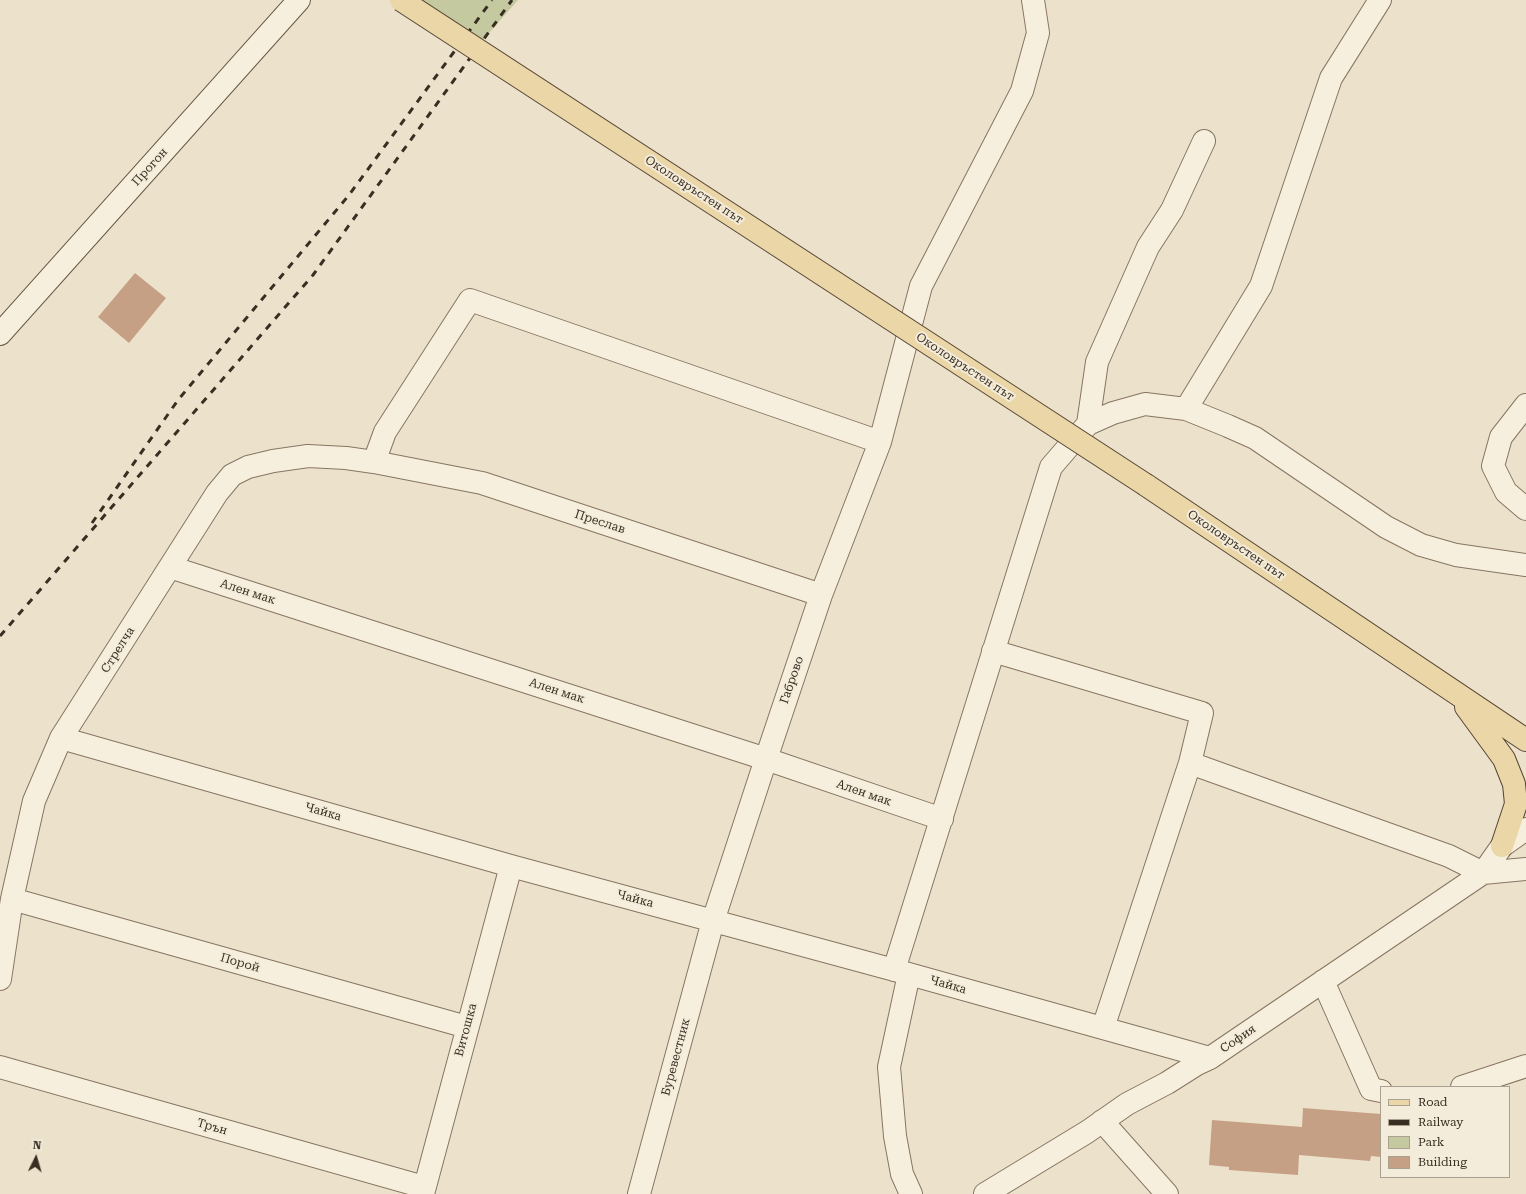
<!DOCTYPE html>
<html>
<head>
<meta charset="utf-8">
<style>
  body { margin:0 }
  #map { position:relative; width:1526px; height:1194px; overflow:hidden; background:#ece2cb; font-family:"Roboto Serif",serif }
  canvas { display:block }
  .legend { position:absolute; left:1380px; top:1086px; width:130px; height:92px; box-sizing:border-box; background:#f4ecda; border:1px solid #a9a090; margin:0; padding:5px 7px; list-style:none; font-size:12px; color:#392e22 }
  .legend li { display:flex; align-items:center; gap:8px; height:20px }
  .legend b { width:20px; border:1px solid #a9a090 }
  .north { position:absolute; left:16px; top:1138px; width:40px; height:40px; -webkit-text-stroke:3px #f4ecda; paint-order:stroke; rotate:5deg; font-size:11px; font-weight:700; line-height:16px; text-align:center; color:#392e22 }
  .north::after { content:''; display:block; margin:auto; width:14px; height:18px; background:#392e22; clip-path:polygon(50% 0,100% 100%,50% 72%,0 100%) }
</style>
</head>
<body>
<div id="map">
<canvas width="1526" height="1194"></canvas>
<ul class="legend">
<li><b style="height:5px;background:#ead6a7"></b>Road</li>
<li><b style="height:5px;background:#392e22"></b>Railway</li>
<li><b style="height:11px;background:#c4c99f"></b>Park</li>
<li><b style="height:11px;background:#c6a084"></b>Building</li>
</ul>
<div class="north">N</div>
</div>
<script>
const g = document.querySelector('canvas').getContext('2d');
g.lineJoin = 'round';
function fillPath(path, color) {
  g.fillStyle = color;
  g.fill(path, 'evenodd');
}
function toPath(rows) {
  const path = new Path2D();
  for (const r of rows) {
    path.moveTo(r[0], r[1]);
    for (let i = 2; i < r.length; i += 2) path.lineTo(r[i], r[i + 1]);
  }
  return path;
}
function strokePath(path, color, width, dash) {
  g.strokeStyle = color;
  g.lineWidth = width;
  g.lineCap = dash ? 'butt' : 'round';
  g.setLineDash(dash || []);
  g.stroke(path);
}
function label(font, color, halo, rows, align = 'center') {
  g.font = font + ' "Roboto Serif",serif';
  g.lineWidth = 4;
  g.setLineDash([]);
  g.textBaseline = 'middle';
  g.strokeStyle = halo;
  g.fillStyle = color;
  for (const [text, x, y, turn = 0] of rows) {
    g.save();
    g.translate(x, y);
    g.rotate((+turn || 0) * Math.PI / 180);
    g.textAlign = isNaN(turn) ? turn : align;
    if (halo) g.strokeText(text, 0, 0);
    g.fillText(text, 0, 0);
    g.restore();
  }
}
fillPath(toPath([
  [417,0,518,0,482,41]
]), '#c4c99f');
fillPath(toPath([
  [135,273,166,298,129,343,98,317],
  [1303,1108,1381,1114,1381,1157,1371,1156,1370,1161,1299,1155,1298,1175,1229,1170,1229,1167,1209,1165,1212,1120,1302,1127]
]), '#c6a084');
const street = toPath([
  [1526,405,1501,437,1493,466,1506,492,1526,509],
  [1186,409,1261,286,1331,78,1380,0],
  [1088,424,1097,362,1148,247,1172,210,1204,141],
  [374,462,385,432,470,300,880,442],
  [170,567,766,759,942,819],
  [993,651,1202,713,1190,763,1103,1028],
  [61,738,511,866,909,974,1210,1058],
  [1190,763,1449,856,1483,873,1526,869],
  [12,899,467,1027],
  [894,970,1051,467,1088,424,1113,413,1145,404,1186,409,1228,426,1255,438,1386,527,1421,545,1456,555,1526,565],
  [909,974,889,1067,895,1136,902,1174,911,1194],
  [0,979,12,899,34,801,61,738,217,493,232,475,248,467,273,461,308,456,346,458,374,462,482,483,821,595],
  [1323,981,1371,1089,1381,1091],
  [0,1067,424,1187],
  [1462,1087,1526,1066],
  [1102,1121,1167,1194],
  [423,1194,511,866],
  [639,1194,713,921,766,759,821,595,880,442,921,286,1022,91,1038,33,1033,0],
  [985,1194,1087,1132,1127,1104,1167,1083,1197,1064,1210,1058,1483,873,1502,846,1526,829]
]);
const secondary = toPath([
  [0,334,299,0]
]);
const primary = toPath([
  [1146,485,1526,740],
  [1466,707,1504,759,1514,784,1516,804,1502,846]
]);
strokePath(street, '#877560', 24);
strokePath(secondary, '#695743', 24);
strokePath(primary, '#564434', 24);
strokePath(street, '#f7efde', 22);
strokePath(secondary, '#f7efde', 22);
strokePath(primary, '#ead6a7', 22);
strokePath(toPath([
  [92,523,178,400,349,195,492,0],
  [0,636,313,275,512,0]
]), '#392e22', 3, [7, 7]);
const primaryBridge = toPath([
  [401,0,1146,485]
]);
strokePath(primaryBridge, '#564434', 24, []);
strokePath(primaryBridge, '#ead6a7', 22);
label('12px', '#392e22', '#f4ecda', [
  ["Прогон",150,167,-48],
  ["Околовръстен път",694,190,33],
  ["Околовръстен път",965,367,33],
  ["Преслав",600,522,18],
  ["Околовръстен път",1236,545,34],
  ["Ален мак",248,592,18],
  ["Стрелча",118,650,-58],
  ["Габрово",792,680,-71],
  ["Ален мак",557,691,18],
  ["Ален мак",864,793,19],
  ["Чайка",323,812,16],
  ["Чайка",635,899,15],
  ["Порой",240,963,16],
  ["Чайка",948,985,16],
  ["Витошка",466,1030,-75],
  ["София",1238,1039,-34],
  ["Буревестник",676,1057,-75],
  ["Трън",212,1127,16]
]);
</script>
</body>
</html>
